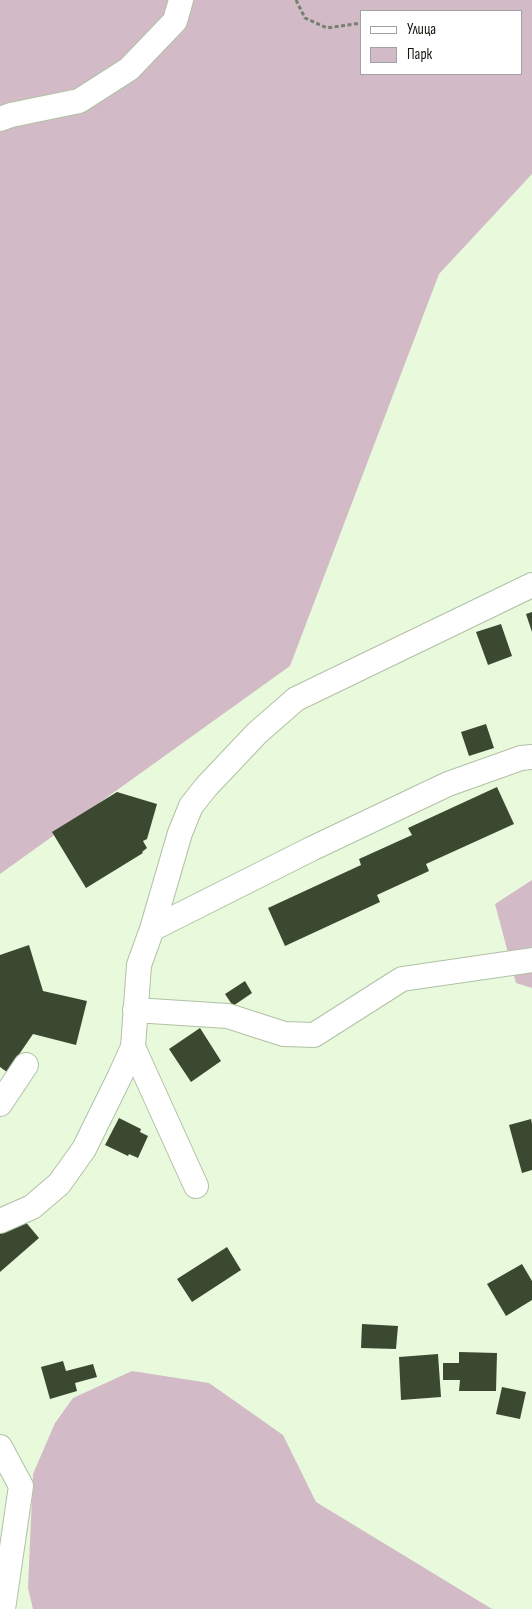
<!DOCTYPE html>
<html>
<head>
<meta charset="utf-8">
<style>
  body { margin:0 }
  #map { position:relative; width:532px; height:1609px; overflow:hidden; background:#e8f9dc; font-family:"Sofia Sans Condensed",sans-serif }
  canvas { display:block }
  .legend { position:absolute; left:360px; top:10px; width:162px; height:65px; box-sizing:border-box; background:#fff; border:1px solid #a0a39f; margin:0; padding:6px 9px; list-style:none; font-size:15px; color:#12180e }
  .legend li { display:flex; align-items:center; gap:10px; height:25px }
  .legend b { width:25px; border:1px solid #a0a39f }
</style>
</head>
<body>
<div id="map">
<canvas width="532" height="1609"></canvas>
<ul class="legend">
<li><b style="height:6px;background:#fff"></b>Улица</li>
<li><b style="height:14px;background:#d2bbc6"></b>Парк</li>
</ul>
</div>
<script>
const g = document.querySelector('canvas').getContext('2d');
g.lineJoin = 'round';
function fillPath(path, color) {
  g.fillStyle = color;
  g.fill(path, 'evenodd');
}
function toPath(rows) {
  const path = new Path2D();
  for (const r of rows) {
    path.moveTo(r[0], r[1]);
    for (let i = 2; i < r.length; i += 2) path.lineTo(r[i], r[i + 1]);
  }
  return path;
}
function strokePath(path, color, width, dash) {
  g.strokeStyle = color;
  g.lineWidth = width;
  g.lineCap = dash ? 'butt' : 'round';
  g.setLineDash(dash || []);
  g.stroke(path);
}
fillPath(toPath([
  [0,0,532,0,532,174,439,274,290,666,0,874],
  [361,11,521,11,521,74,361,74],
  [532,880,532,988,516,983,495,904],
  [132,1371,209,1383,283,1435,316,1502,492,1609,33,1609,28,1588,33,1474,55,1423,73,1398]
]), '#d2bbc6');
fillPath(toPath([
  [532,612,532,632,526,614],
  [501,624,512,656,488,665,476,632],
  [486,724,494,748,469,756,461,732],
  [497,787,514,824,426,864,429,871,377,895,380,902,285,946,268,908,361,865,359,859,412,835,408,828],
  [117,792,157,804,147,839,143,841,147,848,142,852,143,853,86,888,52,832],
  [29,945,43,991,87,1001,76,1045,33,1034,7,1072,0,1067,0,955],
  [245,981,252,993,233,1006,225,994],
  [200,1028,221,1061,191,1082,169,1049],
  [119,1118,141,1129,140,1132,148,1136,138,1158,129,1154,128,1156,105,1145],
  [531,1119,532,1124,532,1170,522,1173,509,1125],
  [19,1214,39,1238,0,1272,0,1231],
  [227,1247,241,1270,192,1302,177,1279],
  [522,1264,532,1281,532,1300,506,1316,487,1284],
  [362,1324,398,1326,396,1349,361,1348],
  [459,1352,497,1353,496,1391,459,1391,460,1380,443,1380,443,1363,459,1363],
  [438,1354,441,1397,401,1400,399,1357],
  [63,1361,66,1371,93,1364,97,1377,75,1383,77,1391,50,1399,41,1367],
  [502,1387,526,1392,520,1419,496,1414]
]), '#3b4930');
const minor = toPath([
  [0,119,11,115,79,101,129,69,175,21,181,0],
  [152,929,311,849,448,784,521,758,532,757],
  [135,1010,228,1016,284,1034,314,1035,402,979,532,960],
  [133,1047,196,1186],
  [0,1104,26,1065],
  [0,1221,32,1207,59,1184,84,1149,119,1078,133,1047,139,965,152,929,180,833,191,806,206,787,257,733,296,699,532,585],
  [0,1447,21,1486,3,1609]
]);
strokePath(minor, '#b1c1a5', 26);
strokePath(toPath([
  [296,0,305,18,327,28,361,23]
]), '#75806e', 3, [4, 2.5]);
strokePath(minor, '#fff', 24);
</script>
</body>
</html>
